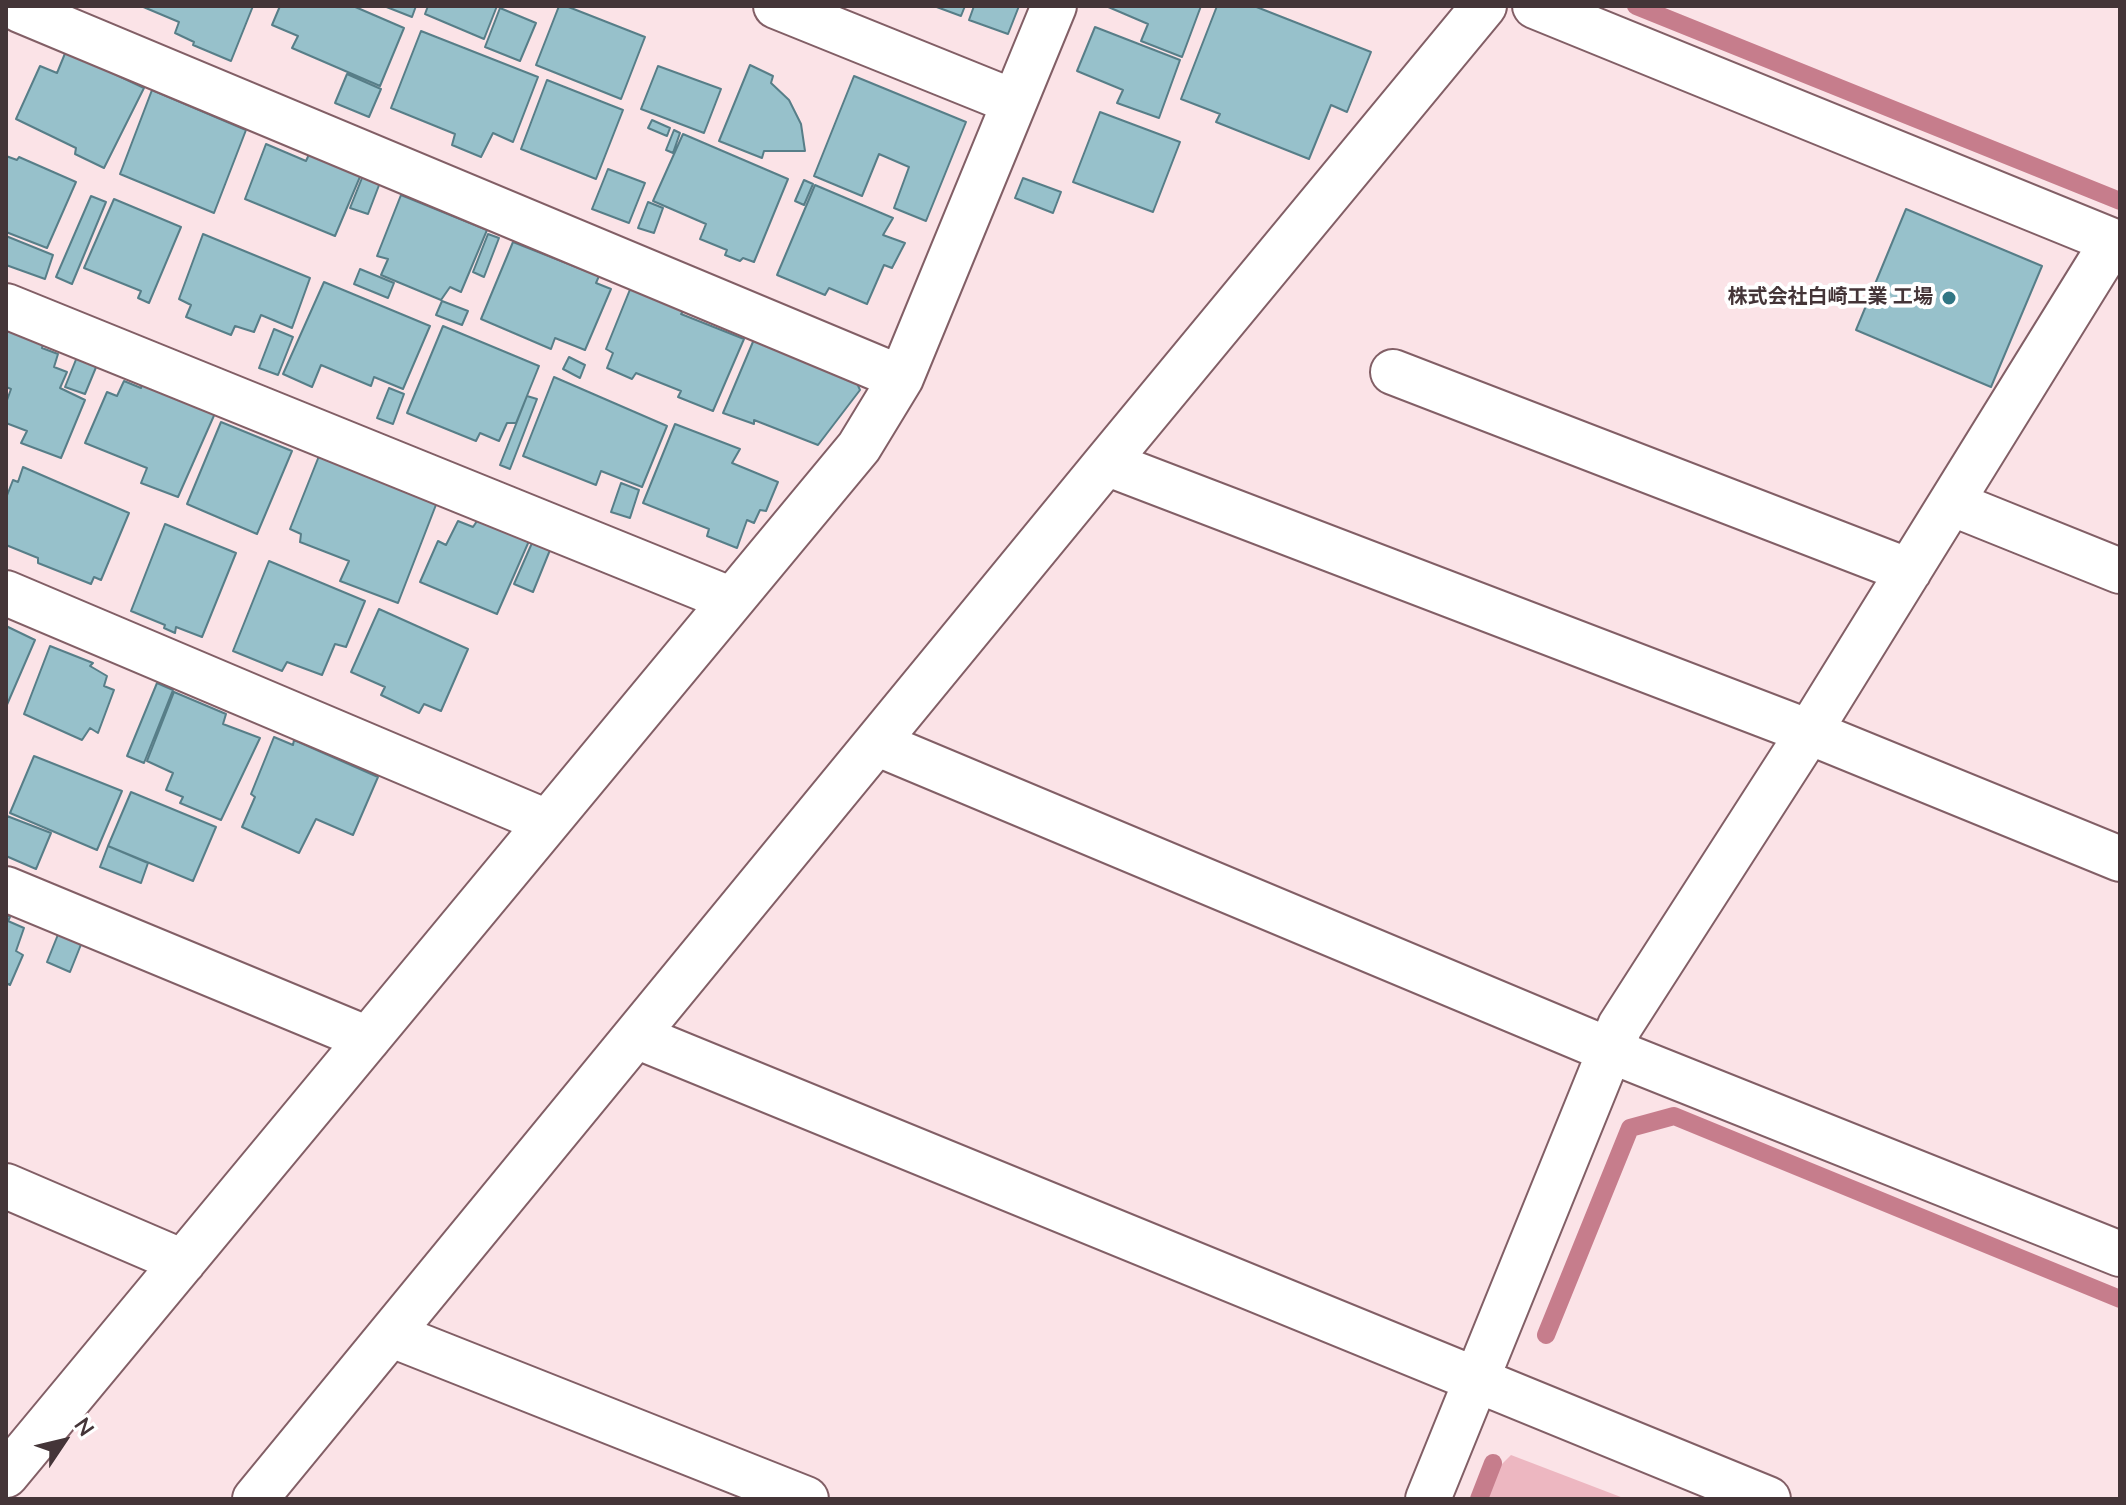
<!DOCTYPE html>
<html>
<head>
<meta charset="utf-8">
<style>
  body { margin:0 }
  #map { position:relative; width:2126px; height:1505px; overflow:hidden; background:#fbe3e7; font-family:"Nunito Sans",sans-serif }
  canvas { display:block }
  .frame { position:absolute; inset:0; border:8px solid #443538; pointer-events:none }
  .north { position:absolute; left:24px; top:1401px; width:80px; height:80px; -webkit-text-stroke:6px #fff; paint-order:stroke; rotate:55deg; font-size:22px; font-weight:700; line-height:32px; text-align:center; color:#443538 }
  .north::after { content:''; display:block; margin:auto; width:28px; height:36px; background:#443538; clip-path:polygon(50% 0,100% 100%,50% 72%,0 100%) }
</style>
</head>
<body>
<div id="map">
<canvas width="2126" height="1505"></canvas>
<div class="frame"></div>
<div class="north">N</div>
</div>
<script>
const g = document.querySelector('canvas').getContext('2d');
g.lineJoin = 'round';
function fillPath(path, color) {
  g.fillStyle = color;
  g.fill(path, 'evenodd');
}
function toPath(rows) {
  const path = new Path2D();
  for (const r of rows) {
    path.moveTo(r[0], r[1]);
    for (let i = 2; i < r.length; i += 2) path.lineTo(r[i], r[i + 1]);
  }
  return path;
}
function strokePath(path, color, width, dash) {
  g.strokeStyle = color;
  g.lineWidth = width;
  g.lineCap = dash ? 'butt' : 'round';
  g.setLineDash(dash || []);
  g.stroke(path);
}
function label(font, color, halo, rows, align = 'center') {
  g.font = font + ' "Nunito Sans","Noto Sans JP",sans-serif';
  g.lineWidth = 8;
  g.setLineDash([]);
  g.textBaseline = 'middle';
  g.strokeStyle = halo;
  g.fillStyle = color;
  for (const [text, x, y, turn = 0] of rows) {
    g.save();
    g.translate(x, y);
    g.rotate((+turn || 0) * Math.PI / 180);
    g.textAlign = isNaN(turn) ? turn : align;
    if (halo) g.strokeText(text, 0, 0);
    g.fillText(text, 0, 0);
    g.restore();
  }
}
fillPath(toPath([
  [1511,1455,1626,1499,1485,1499,1496,1470]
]), '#edb7c1');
strokePath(toPath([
  [1636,6,2120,201],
  [1546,1335,1630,1128,1674,1116,2120,1299],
  [1479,1499,1493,1463]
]), '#c67d8c', 18);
const building = toPath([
  [141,6,253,6,231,61,193,45,194,42,175,33,179,22,141,6],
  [280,6,353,6,404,28,380,86,292,48,298,36,272,25,280,6],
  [384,6,416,6,412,17,384,6],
  [428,6,497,6,484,39,425,14,428,6],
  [559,6,566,6,645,37,621,99,536,65,559,6],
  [934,6,965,6,961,16,934,6],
  [974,6,1019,6,1008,34,969,20,974,6],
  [1106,6,1201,6,1182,57,1141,41,1148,24,1106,6],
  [1217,6,1254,6,1371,52,1347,112,1331,105,1309,159,1216,122,1220,114,1181,99,1217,6],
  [500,8,536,23,520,61,485,47,500,8],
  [1095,27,1180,60,1159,118,1117,103,1123,90,1077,71,1095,27],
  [421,31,538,77,513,142,493,133,481,157,452,145,455,134,391,108,421,31],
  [66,51,144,88,104,168,75,154,76,148,16,119,40,66,57,73,66,51],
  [750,65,773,76,771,83,789,100,801,124,805,151,764,151,762,158,719,141,750,65],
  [658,66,721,89,704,133,641,109,658,66],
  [347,74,381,89,369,117,335,103,347,74],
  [854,76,966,122,926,221,894,208,909,167,879,154,862,196,814,176,854,76],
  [547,80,623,110,596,179,521,149,547,80],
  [152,90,246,130,214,213,120,174,152,90],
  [1100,112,1180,142,1153,212,1073,182,1100,112],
  [652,120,670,128,667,136,648,128,652,120],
  [674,130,680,133,673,153,666,150,674,130],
  [683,134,788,179,754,262,743,258,740,261,725,255,727,250,700,239,706,224,653,201,683,134],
  [266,144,306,161,311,150,362,172,335,236,245,199,266,144],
  [6,156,17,160,19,157,76,182,47,248,6,232,6,156],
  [608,169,645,183,629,223,592,209,608,169],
  [364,173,381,180,368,214,350,208,364,173],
  [1023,178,1061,192,1053,213,1015,198,1023,178],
  [804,180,813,184,804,205,795,201,804,180],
  [815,185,893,218,883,235,905,243,892,268,884,265,867,304,829,288,825,295,777,275,815,185],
  [401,195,487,230,461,292,450,287,441,300,381,275,388,259,377,256,401,195],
  [91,196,106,202,72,284,56,277,91,196],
  [114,199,181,227,149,303,138,298,141,291,84,268,114,199],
  [648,202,663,208,654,233,638,228,648,202],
  [1906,209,2042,266,1991,387,1856,330,1906,209],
  [203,234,310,278,292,328,261,315,254,332,235,326,231,335,186,317,191,305,179,299,203,234],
  [488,234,499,238,484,277,473,272,488,234],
  [6,236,53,255,45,279,6,265,6,236],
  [513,242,599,276,596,283,611,289,585,350,555,338,551,349,481,319,513,242],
  [360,269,394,283,388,298,354,284,360,269],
  [324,282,430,326,403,389,374,377,371,386,321,365,312,387,283,374,324,282],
  [631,287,685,309,681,314,744,339,713,411,678,397,681,391,636,373,632,379,607,368,613,353,606,349,631,287],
  [442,301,468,311,462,325,436,315,442,301],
  [6,326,44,341,42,348,58,354,54,367,67,372,60,388,85,400,61,458,21,443,27,431,6,423,6,403,11,389,6,387,6,326],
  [443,326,539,366,516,423,507,423,499,441,480,433,476,441,407,413,443,326],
  [274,329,293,337,278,375,259,368,274,329],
  [755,337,856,381,860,390,818,445,754,420,754,424,723,413,755,337],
  [79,352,99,360,85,394,65,387,79,352],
  [569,357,585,365,580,378,563,369,569,357],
  [554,377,667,426,642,487,601,471,596,485,523,456,554,377],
  [143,380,216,411,178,497,141,483,147,468,85,443,107,392,117,396,124,381,141,388,143,380],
  [389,388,404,394,393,424,377,418,389,388],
  [527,396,537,399,510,469,500,465,527,396],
  [221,422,292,451,257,534,187,504,221,422],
  [675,424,740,449,732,463,778,482,766,511,760,510,754,523,747,520,737,548,707,536,709,529,643,503,675,424],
  [319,456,439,497,398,603,340,581,349,561,300,542,301,534,290,529,319,456],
  [23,467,129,513,101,580,94,577,91,584,38,563,38,558,6,545,6,498,13,480,18,482,23,467],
  [621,483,639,490,630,518,611,512,621,483],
  [479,518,529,541,497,614,420,582,438,541,446,545,458,521,473,527,479,518],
  [165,524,236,553,202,637,176,627,175,633,164,628,165,625,131,611,165,524],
  [532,543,550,550,533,592,514,584,532,543],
  [269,561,365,601,346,647,335,644,322,675,287,662,282,671,233,651,269,561],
  [379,609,468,649,441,711,424,704,419,713,381,695,385,687,351,672,379,609],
  [6,626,35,640,6,707,6,626],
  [50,646,93,663,90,666,107,676,104,686,114,690,98,733,90,728,82,740,24,714,50,646],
  [157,683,173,690,144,763,127,756,157,683],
  [174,692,226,714,223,724,260,738,221,820,180,803,183,797,166,790,173,773,147,761,174,692],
  [274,737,293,745,294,740,378,777,353,835,316,819,299,853,242,827,255,797,251,794,274,737],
  [34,756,122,791,97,850,10,813,34,756],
  [131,792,216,827,193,881,108,846,131,792],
  [7,816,51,833,36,869,6,856,7,816],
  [108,846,148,863,141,883,100,867,108,846],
  [6,915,10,917,8,921,24,928,16,951,23,955,10,985,6,983,6,915],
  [59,932,82,942,70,972,47,962,59,932]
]);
fillPath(building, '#97c1cb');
strokePath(building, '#577e88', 2);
const minor = toPath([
  [776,6,1014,102],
  [1535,6,2120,244],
  [20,10,901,378],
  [6,306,732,600],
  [1393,372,1909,571],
  [1106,463,1809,732,2120,859],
  [1951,503,2120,571],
  [6,593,547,822],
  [876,743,1609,1050,2120,1254],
  [6,889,368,1039],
  [636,1036,1768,1499],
  [6,1186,183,1262],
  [392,1335,806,1499],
  [6,1475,859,447,901,378,1054,6],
  [255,1499,1106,463,1484,6],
  [1428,1499,1620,1026,1809,732,2113,241]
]);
strokePath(minor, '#825f66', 48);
strokePath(minor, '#fff', 44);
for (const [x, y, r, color] of [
  [1949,298,8,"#317684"]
]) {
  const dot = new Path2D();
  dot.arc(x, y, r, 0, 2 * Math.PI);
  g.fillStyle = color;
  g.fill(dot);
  strokePath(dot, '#fff', 3);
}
label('bold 20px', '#443538', '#fff', [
  ["株式会社白崎工業 工場",1933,298]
], 'right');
</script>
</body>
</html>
